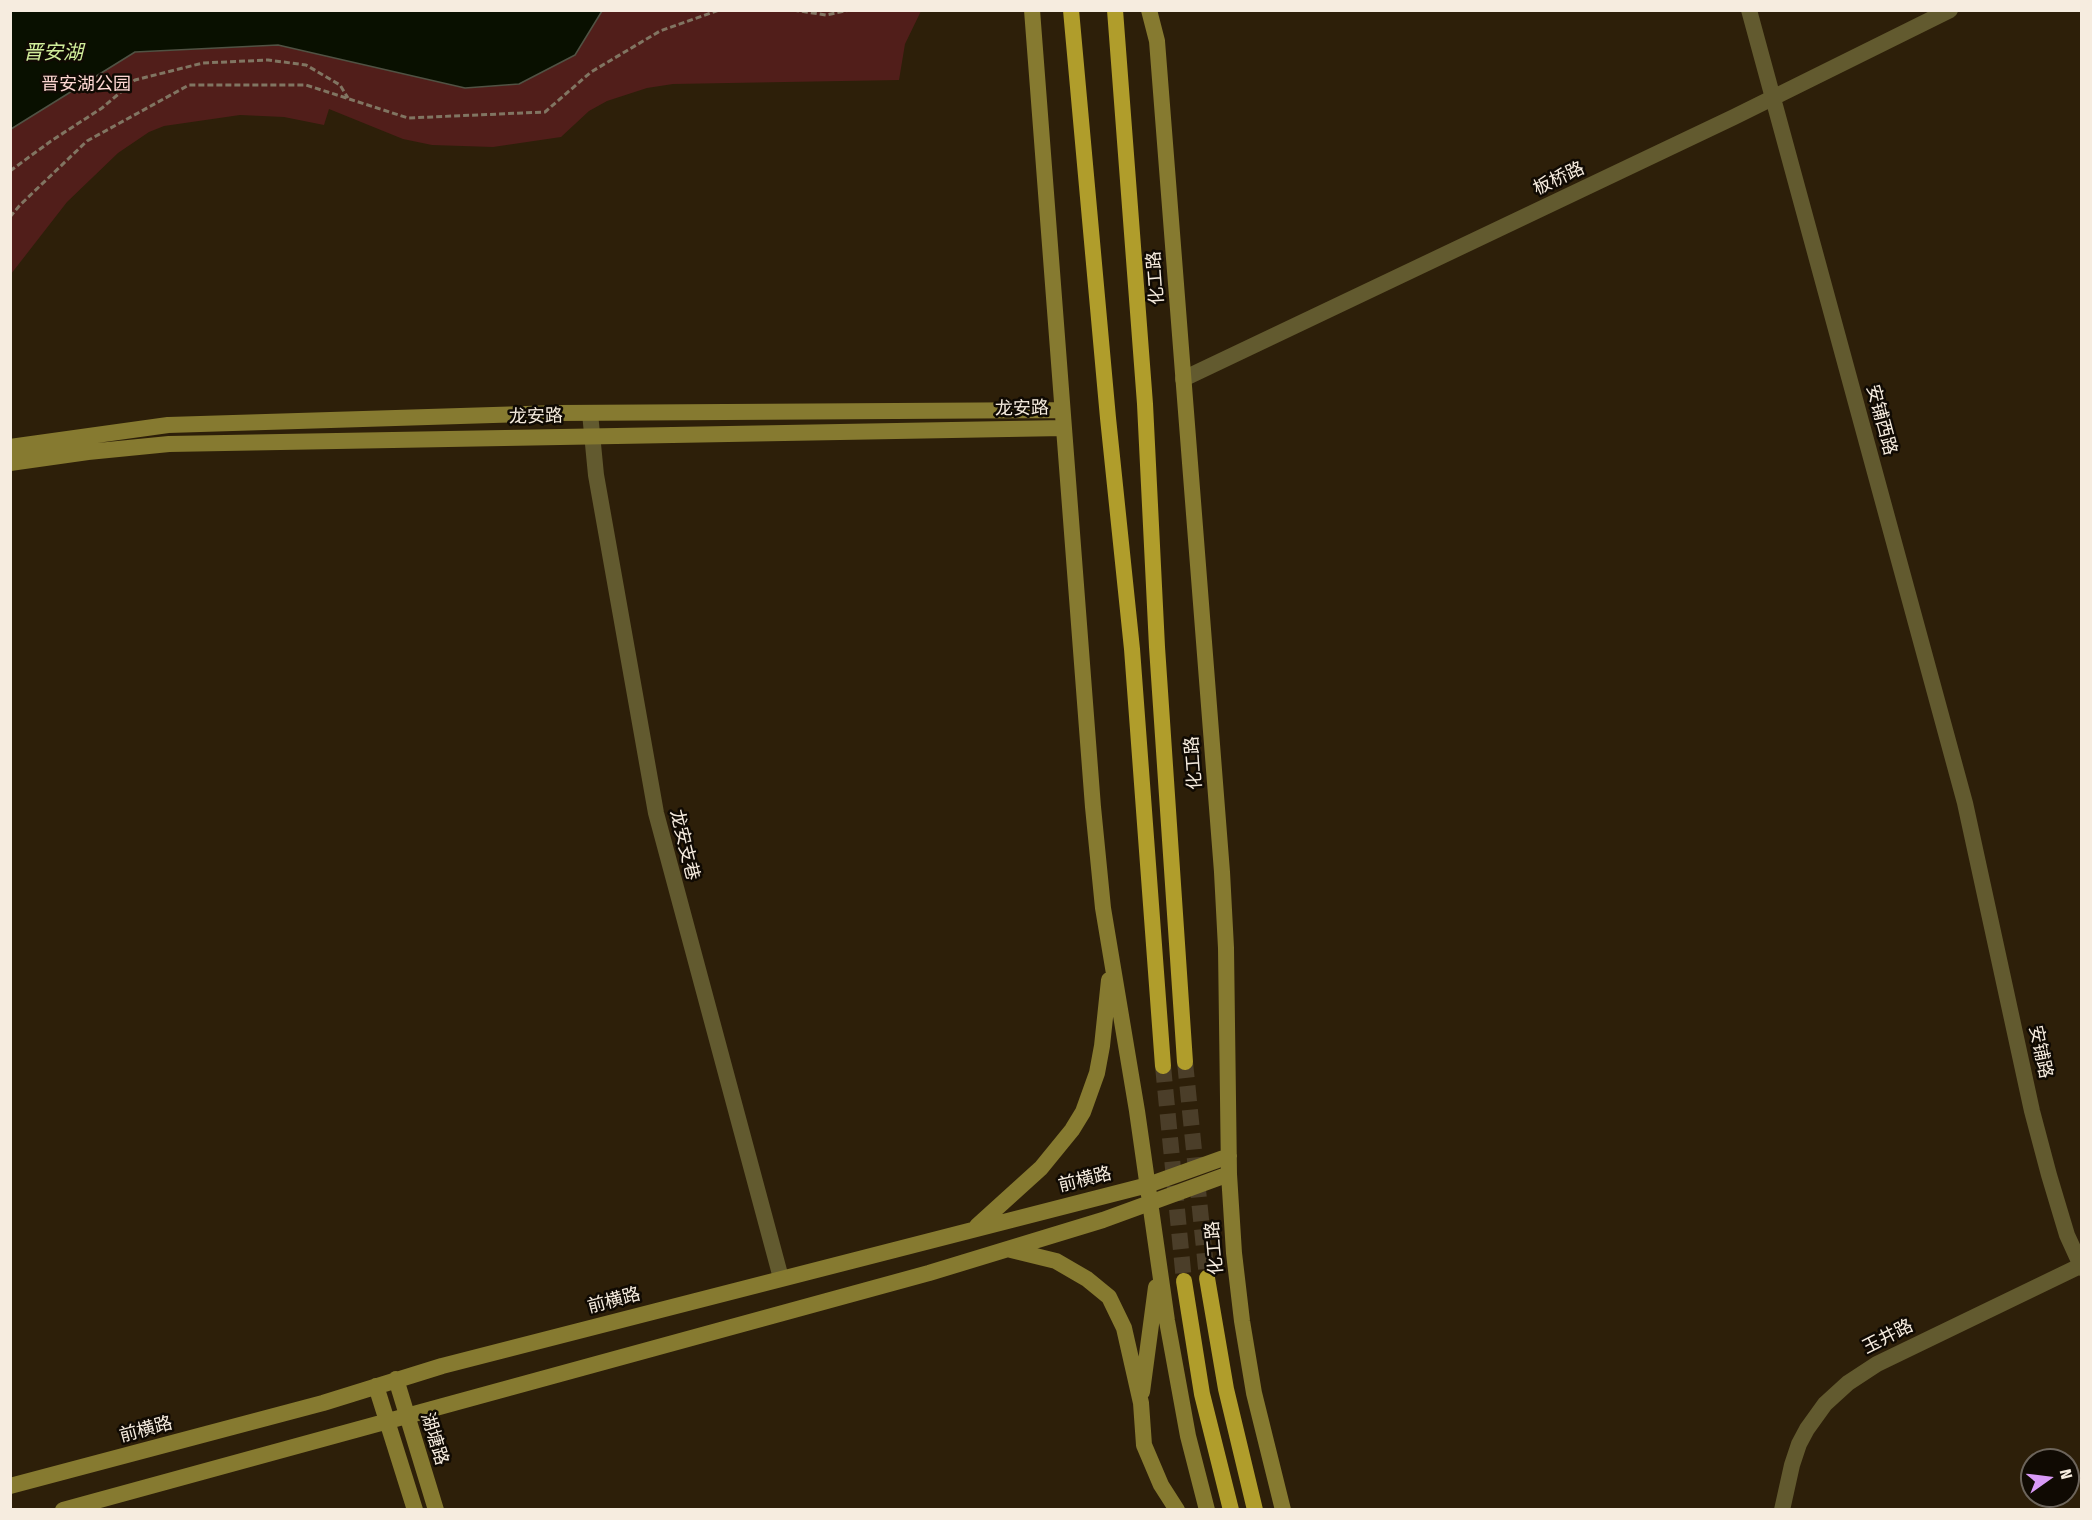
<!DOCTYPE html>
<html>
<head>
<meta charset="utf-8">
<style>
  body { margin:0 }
  #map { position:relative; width:2092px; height:1520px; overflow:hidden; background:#2d1f09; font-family:"Fira Sans Condensed",sans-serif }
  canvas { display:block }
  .frame { position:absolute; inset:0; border:12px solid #f6ecdf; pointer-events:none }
  .north { position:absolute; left:2020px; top:1448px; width:60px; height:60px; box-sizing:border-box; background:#100a03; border:2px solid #6c645b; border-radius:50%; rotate:76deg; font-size:16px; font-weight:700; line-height:24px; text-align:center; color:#f6ecdf }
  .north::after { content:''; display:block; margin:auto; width:21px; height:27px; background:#d99af7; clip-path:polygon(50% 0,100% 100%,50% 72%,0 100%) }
</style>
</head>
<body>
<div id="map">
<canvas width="2092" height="1520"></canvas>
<div class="frame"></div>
<div class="north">N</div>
</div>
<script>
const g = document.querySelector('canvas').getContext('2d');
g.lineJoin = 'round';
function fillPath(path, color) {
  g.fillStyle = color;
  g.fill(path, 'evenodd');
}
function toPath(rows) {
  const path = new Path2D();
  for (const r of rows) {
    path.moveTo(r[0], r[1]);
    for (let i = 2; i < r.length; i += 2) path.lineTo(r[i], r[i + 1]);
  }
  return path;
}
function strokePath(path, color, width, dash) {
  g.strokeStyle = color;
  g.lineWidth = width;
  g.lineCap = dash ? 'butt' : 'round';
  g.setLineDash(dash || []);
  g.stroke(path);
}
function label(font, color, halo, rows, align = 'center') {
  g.font = font + ' "Fira Sans Condensed","Noto Sans SC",sans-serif';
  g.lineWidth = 5;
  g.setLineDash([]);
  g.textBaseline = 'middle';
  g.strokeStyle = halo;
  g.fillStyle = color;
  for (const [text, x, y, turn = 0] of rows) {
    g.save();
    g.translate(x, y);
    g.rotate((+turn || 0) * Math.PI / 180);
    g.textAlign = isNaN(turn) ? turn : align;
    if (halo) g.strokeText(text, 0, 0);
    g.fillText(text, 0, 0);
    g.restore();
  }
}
fillPath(toPath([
  [11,11,921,11,905,44,899,80,673,84,647,88,607,101,589,111,561,137,493,147,432,145,403,139,329,109,324,125,284,117,240,115,164,126,149,132,118,153,67,202,11,274]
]), '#511e1a');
const water = toPath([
  [11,10,602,10,602,11,575,55,519,84,465,88,278,45,135,52,11,129,11,10]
]);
fillPath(water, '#091000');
strokePath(water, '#505243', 1.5);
strokePath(toPath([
  [1185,1062,1207,1278],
  [1163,1066,1184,1281]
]), '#4b3e29', 16, [16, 8]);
strokePath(toPath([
  [793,10,826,15,850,10],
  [10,171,51,141,102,108,135,80,203,63,268,60,306,65,340,85,348,98],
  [10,217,20,205,87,141,189,85,306,85,408,118,545,112,591,72,660,31,719,10]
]), '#817562', 3, [6, 3]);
strokePath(toPath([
  [1749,10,1965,803,2032,1111,2049,1175,2067,1235,2082,1268],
  [1183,379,1734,117,1950,10],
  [590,413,596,475,656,813,781,1278],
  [1782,1510,1792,1465,1799,1444,1807,1429,1825,1404,1848,1383,1877,1364,2082,1265]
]), '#625a2f', 16);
strokePath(toPath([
  [1032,10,1093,807,1103,908,1137,1111,1167,1321,1188,1436,1207,1510],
  [1149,10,1157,41,1222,872,1226,948,1229,1174,1234,1253,1242,1321,1254,1393,1283,1510],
  [10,447,168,425,558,413,1062,410],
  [10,463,88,452,169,444,1064,428],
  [977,1226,1041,1168,1072,1130,1083,1112,1097,1073,1102,1046,1109,980],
  [1011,1250,1056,1261,1087,1279,1109,1297,1124,1328,1141,1403,1144,1445,1161,1485,1177,1510],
  [396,1379,436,1510],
  [376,1386,415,1510],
  [1142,1392,1156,1287],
  [10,1486,323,1403,442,1366,1148,1185,1229,1156],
  [63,1510,929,1273,1103,1220,1229,1174]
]), '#867a30', 16);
strokePath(toPath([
  [1071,10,1108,418,1132,649,1163,1066],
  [1115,10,1145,404,1157,647,1185,1062],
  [1207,1278,1226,1389,1255,1510],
  [1184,1281,1202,1394,1231,1510]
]), '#b09d2b', 16);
label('18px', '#fdd7d2', '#100a03', [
  ["晋安湖公园",86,85]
]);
label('18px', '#f6ecdf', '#100a03', [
  ["板桥路",1559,179,-25],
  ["化工路",1156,278,-94],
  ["龙安路",1022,409,-1],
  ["龙安路",536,417,-1],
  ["安铺西路",1881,420,75],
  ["化工路",1194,763,-94],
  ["龙安支巷",684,845,76],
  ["安铺路",2040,1052,78],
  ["前横路",1085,1180,-14],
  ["化工路",1215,1248,-95],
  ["前横路",614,1301,-15],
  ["玉井路",1888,1337,-27],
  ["前横路",146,1430,-15],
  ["湖塘路",434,1439,73]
]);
label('italic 20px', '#d1ed9b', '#100a03', [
  ["晋安湖",53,53]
]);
</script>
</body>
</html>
